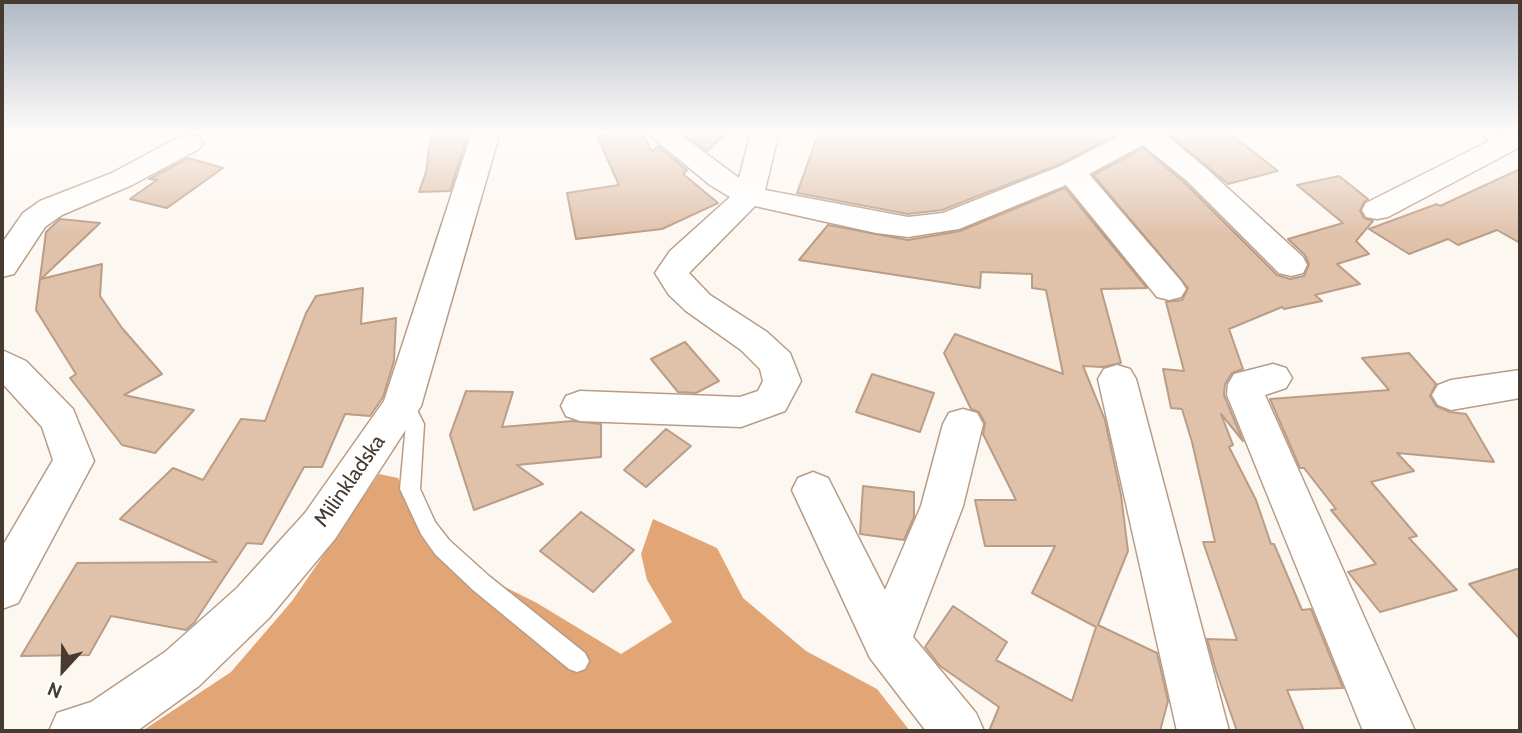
<!DOCTYPE html>
<html>
<head>
<meta charset="utf-8">
<style>
  body { margin:0 }
  #map { position:relative; width:1522px; height:733px; overflow:hidden; background:#fdf7f2; font-family:Cabin,sans-serif }
  canvas { display:block }
  .frame { position:absolute; inset:0; border:4px solid #463a31; pointer-events:none }
  .north { position:absolute; left:28px; top:635px; width:70px; height:70px; -webkit-text-stroke:5px #fff; paint-order:stroke; rotate:202deg; font-size:19px; font-weight:700; line-height:28px; text-align:center; color:#463a31 }
  .north::after { content:''; display:block; margin:auto; width:24px; height:32px; background:#463a31; clip-path:polygon(50% 0,100% 100%,50% 72%,0 100%) }
</style>
</head>
<body>
<div id="map">
<canvas width="1522" height="733"></canvas>
<div class="frame"></div>
<div class="north">N</div>
</div>
<script>
const g = document.querySelector('canvas').getContext('2d');
g.lineJoin = 'round';
function fillPath(path, color) {
  g.fillStyle = color;
  g.fill(path, 'evenodd');
}
function toPath(rows) {
  const path = new Path2D();
  for (const r of rows) {
    path.moveTo(r[0], r[1]);
    for (let i = 2; i < r.length; i += 2) path.lineTo(r[i], r[i + 1]);
  }
  return path;
}
function strokePath(path, color, width, dash) {
  g.strokeStyle = color;
  g.lineWidth = width;
  g.lineCap = dash ? 'butt' : 'round';
  g.setLineDash(dash || []);
  g.stroke(path);
}
function label(font, color, halo, rows, align = 'center') {
  g.font = font + ' Cabin,sans-serif';
  g.lineWidth = 6;
  g.setLineDash([]);
  g.textBaseline = 'middle';
  g.strokeStyle = halo;
  g.fillStyle = color;
  for (const [text, x, y, turn = 0] of rows) {
    g.save();
    g.translate(x, y);
    g.rotate((+turn || 0) * Math.PI / 180);
    g.textAlign = isNaN(turn) ? turn : align;
    if (halo) g.strokeText(text, 0, 0);
    g.fillText(text, 0, 0);
    g.restore();
  }
}
fillPath(toPath([
  [379,474,398,478,418,525,463,566,537,603,621,654,672,622,647,580,641,554,653,519,717,548,743,598,806,651,877,689,910,731,142,731,231,672,292,601]
]), '#e1a576');
const building = toPath([
  [431,132,469,132,450,191,419,192,426,172,431,132],
  [616,132,641,132,652,151,658,146,687,170,683,174,718,203,662,229,576,239,567,193,619,185,597,136,616,132],
  [681,132,728,132,707,151,681,132],
  [819,132,953,132,959,138,975,132,1121,132,1060,164,942,210,908,214,797,193,819,132],
  [1166,132,1228,132,1278,171,1228,184,1166,132],
  [1143,148,1185,183,1277,275,1290,279,1304,276,1309,264,1305,255,1288,239,1343,223,1297,185,1339,176,1368,199,1364,202,1360,211,1364,218,1373,221,1356,241,1369,254,1337,264,1360,284,1315,295,1322,301,1284,309,1282,307,1229,329,1243,369,1232,373,1225,384,1224,395,1243,441,1221,414,1233,445,1229,447,1256,500,1271,544,1274,544,1302,610,1311,609,1343,688,1287,690,1304,731,1237,731,1216,671,1207,639,1237,640,1203,542,1215,542,1192,442,1182,409,1171,408,1163,369,1184,371,1166,302,1182,300,1188,288,1093,175,1143,148],
  [188,158,223,168,167,208,130,199,157,180,149,179,188,158],
  [1520,169,1520,243,1497,230,1458,245,1448,239,1409,254,1369,229,1437,204,1440,206,1520,169],
  [1065,188,1147,288,1101,289,1121,363,1102,367,1083,366,1105,420,1121,495,1128,551,1098,625,1157,653,1168,701,1160,731,989,731,999,707,940,666,925,647,953,606,1007,642,996,660,1072,701,1096,627,1032,593,1055,546,985,546,975,500,1016,500,983,434,985,423,979,412,971,409,944,353,955,334,1063,374,1046,290,1032,288,1032,274,981,272,980,288,799,260,828,225,908,240,960,231,1065,188],
  [60,219,100,223,41,279,102,264,100,296,122,328,162,374,124,395,194,410,155,453,122,445,70,378,76,374,36,310,46,232,60,219],
  [363,288,361,324,396,318,394,361,383,397,370,416,345,414,322,467,304,467,262,544,247,543,194,623,186,630,111,616,89,655,21,656,77,563,217,562,120,519,173,468,203,480,241,419,265,421,306,313,316,296,363,288],
  [685,342,719,381,696,393,678,392,651,359,685,342],
  [1409,353,1436,384,1430,396,1436,406,1450,412,1466,414,1494,462,1397,453,1414,471,1371,482,1417,536,1409,538,1457,590,1380,612,1348,572,1376,564,1331,510,1336,509,1304,468,1300,468,1270,399,1389,390,1362,358,1409,353],
  [872,374,934,393,920,432,856,412,872,374],
  [466,391,513,392,502,427,573,421,601,424,601,457,517,465,543,484,474,510,450,435,466,391],
  [666,429,691,446,646,487,624,470,666,429],
  [863,486,914,492,914,517,904,540,860,534,863,486],
  [581,512,634,550,593,592,540,551,581,512],
  [1520,568,1520,639,1469,584,1520,568]
]);
fillPath(building, '#e0c2ab');
strokePath(building, '#ba9d87', 2);
const service = toPath([
  [1478,132,1493,132,1509,144,1507,147,1497,147,1478,132],
  [402,399,415,406,424,424,420,489,435,522,449,540,489,576,585,653,589,661,585,669,577,672,569,669,473,590,435,554,421,534,400,489,406,424,393,406,396,401,402,399]
]);
const minor = toPath([
  [472,132,500,132,421,406,335,539,269,618,199,686,137,731,49,731,57,713,91,702,165,652,237,588,305,513,384,401,472,132],
  [677,132,739,178,751,132,779,132,765,190,908,217,943,213,1061,166,1127,132,1162,132,1207,169,1303,257,1307,265,1303,273,1291,276,1279,273,1187,181,1143,145,1089,174,1181,281,1186,289,1181,297,1169,300,1157,297,1066,185,959,229,908,237,876,233,755,206,689,273,710,295,767,332,790,353,801,381,785,411,741,427,580,421,566,416,561,406,566,396,580,391,740,397,758,391,763,381,760,369,741,350,686,311,669,295,655,273,670,251,730,197,710,185,647,133,677,132],
  [1507,132,1520,132,1520,147,1388,217,1377,219,1366,217,1362,210,1366,203,1507,132],
  [189,135,199,137,203,143,199,149,132,185,62,215,45,227,14,274,2,277,2,243,23,213,40,201,112,173,179,137,189,135],
  [2,350,26,361,73,409,94,461,18,603,2,609,2,547,53,460,42,427,2,383,2,350],
  [1273,364,1286,368,1292,378,1286,388,1265,395,1415,731,1363,731,1227,395,1228,384,1234,374,1273,364],
  [1117,365,1130,369,1136,379,1229,731,1177,731,1098,379,1104,369,1117,365],
  [1520,370,1520,398,1451,410,1438,405,1432,395,1438,385,1451,380,1520,370],
  [963,409,977,413,983,424,963,506,913,637,976,713,984,731,926,731,870,658,792,490,798,478,813,472,828,478,885,590,921,506,943,424,949,413,963,409]
]);
strokePath(service, '#b89c86', 3);
strokePath(minor, '#b89c86', 3);
fillPath(service, '#fff');
fillPath(minor, '#fff');
const sky = g.createLinearGradient(0, 0, 0, 235);
sky.addColorStop(0, '#afb8c4');
sky.addColorStop(0.56, '#fefbf9');
sky.addColorStop(1, '#fefbf900');
g.fillStyle = sky;
g.fillRect(0, 0, 1522, 235);
label('21px', '#463a31', '#fff', [
  ["Milinkladska",350,481,-55]
]);
</script>
</body>
</html>
